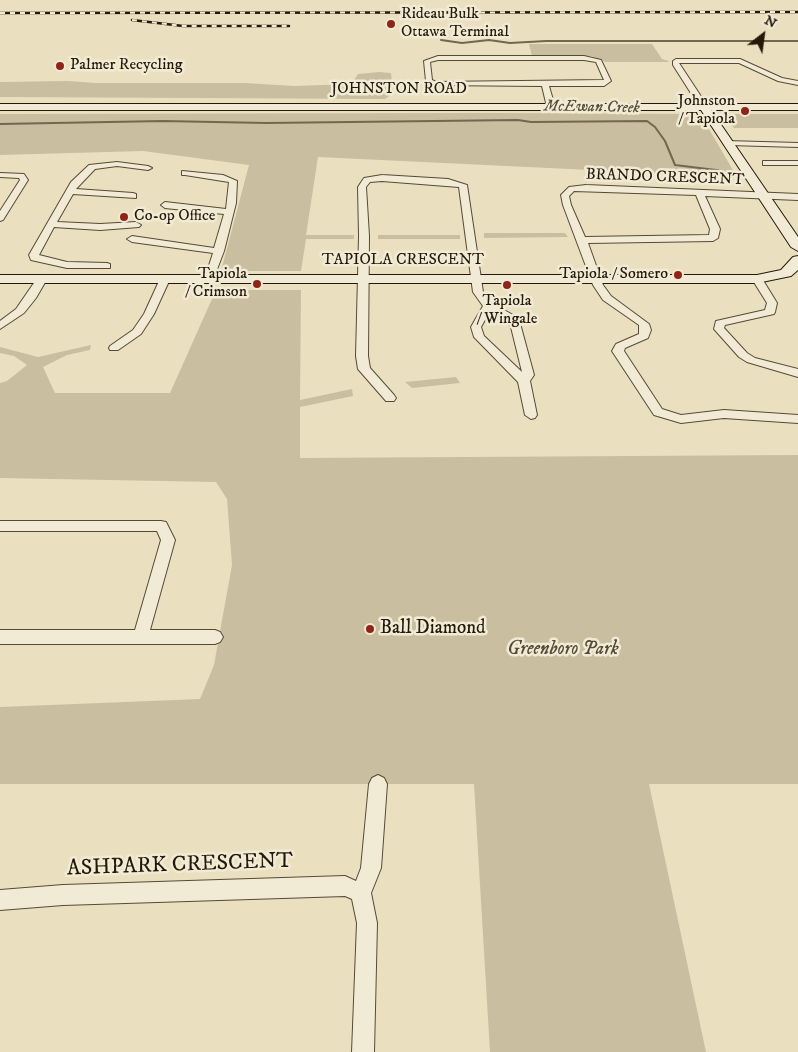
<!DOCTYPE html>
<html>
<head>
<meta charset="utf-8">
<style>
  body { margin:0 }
  #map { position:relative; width:798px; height:1052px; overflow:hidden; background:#eae0bf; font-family:"IM FELL DW Pica",serif }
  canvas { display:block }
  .north { position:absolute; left:738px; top:10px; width:50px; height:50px; -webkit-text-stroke:4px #f1ebd5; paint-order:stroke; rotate:30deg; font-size:14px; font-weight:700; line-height:20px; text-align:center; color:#251809 }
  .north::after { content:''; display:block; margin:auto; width:18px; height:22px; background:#251809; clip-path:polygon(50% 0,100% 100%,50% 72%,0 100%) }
</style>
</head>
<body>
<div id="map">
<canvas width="798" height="1052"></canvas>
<div class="north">N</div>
</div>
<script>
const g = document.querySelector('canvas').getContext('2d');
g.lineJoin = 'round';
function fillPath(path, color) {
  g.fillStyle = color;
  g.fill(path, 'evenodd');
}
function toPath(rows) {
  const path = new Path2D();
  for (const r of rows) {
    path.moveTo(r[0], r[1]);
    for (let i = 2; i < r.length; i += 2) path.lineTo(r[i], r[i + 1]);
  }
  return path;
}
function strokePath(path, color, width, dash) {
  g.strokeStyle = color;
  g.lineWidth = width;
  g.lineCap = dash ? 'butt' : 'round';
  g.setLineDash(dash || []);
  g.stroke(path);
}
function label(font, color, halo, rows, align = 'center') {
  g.font = font + ' "IM FELL DW Pica",serif';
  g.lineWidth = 5;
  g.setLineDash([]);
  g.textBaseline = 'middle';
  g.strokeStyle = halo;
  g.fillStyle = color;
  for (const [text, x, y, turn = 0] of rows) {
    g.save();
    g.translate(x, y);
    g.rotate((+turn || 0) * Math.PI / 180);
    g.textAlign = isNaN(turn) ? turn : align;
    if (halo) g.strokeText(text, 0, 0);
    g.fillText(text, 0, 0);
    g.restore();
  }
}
fillPath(toPath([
  [529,44,652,44,662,59,669,61,668,62,606,62,591,56,532,56],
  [379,72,391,73,393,93,385,99,0,97,0,82,68,81,96,83,245,83,294,86,352,84,358,74],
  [492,113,690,114,698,117,702,123,706,124,737,177,318,157,306,235,354,235,354,239,306,239,301,271,221,271,249,165,143,151,0,155,0,114],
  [731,114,798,114,798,128,734,128,726,117],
  [484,233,565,233,568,237,484,238],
  [378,235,460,235,460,239,378,239],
  [216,290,301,290,300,400,352,389,353,396,300,407,300,458,798,455,798,784,649,784,706,1052,490,1052,474,784,0,784,0,707,200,699,214,665,232,565,227,499,216,482,0,478,0,383,7,381,27,365,14,356,0,353,0,347,38,357,91,345,90,350,67,355,43,367,55,393,170,393],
  [456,377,460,383,412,388,405,382]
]), '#c9bea0');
strokePath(toPath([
  [441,40,462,43,489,40,510,43,546,41,798,41],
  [0,124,163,121,266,123,518,120,531,122,647,121,655,127,665,141,675,165,716,170,730,174]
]), '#736751', 2);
const street = toPath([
  [438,56,584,56,601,60,611,81,604,86,549,86,555,107,551,109,547,107,542,86,433,85,426,81,424,61,438,56],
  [438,60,584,60,596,62,604,80,436,82,432,80,430,62,438,60],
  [740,59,782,78,798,81,798,85,778,81,739,63,679,63,708,107,704,109,701,109,673,65,673,61,676,59,740,59],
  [726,141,798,143,798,147,729,145,726,145,726,141],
  [763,161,798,161,798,165,763,165,763,161],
  [117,162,148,166,152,168,148,170,117,166,95,169,76,189,133,193,136,194,136,198,73,194,57,222,100,224,136,222,141,225,139,227,100,230,54,227,39,255,67,262,107,263,110,264,110,268,67,268,31,260,29,255,71,182,89,165,117,162],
  [182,171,223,175,237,181,236,203,224,251,213,280,210,281,205,278,213,253,132,242,127,239,132,236,214,248,224,214,165,208,161,205,165,202,226,209,229,182,185,175,182,175,182,171],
  [0,173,24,174,28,180,3,220,0,221,0,211,20,180,19,178,0,177,0,173],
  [382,175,448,179,467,185,483,292,488,301,513,315,521,327,534,375,530,381,537,415,535,418,531,419,525,415,518,382,474,337,471,327,483,306,473,292,459,187,382,181,370,182,366,187,369,236,368,356,370,368,394,395,396,398,394,401,386,401,358,369,356,356,359,236,358,187,364,178,382,175],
  [490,311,505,319,511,327,522,372,484,336,481,327,490,311],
  [586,185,798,194,798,200,705,196,720,229,718,238,713,241,588,243,603,285,611,296,649,324,651,330,648,338,625,348,624,351,662,409,681,415,724,410,798,415,798,423,724,418,681,423,654,415,612,351,616,344,639,334,639,325,603,300,593,285,563,205,561,195,569,187,586,185],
  [574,191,696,195,710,229,709,235,585,237,571,205,569,196,574,191],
  [42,276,47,279,36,298,24,313,0,329,0,321,16,309,38,277,42,276],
  [165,276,170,279,154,314,141,334,118,350,110,350,109,348,110,346,133,330,144,314,160,279,165,276],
  [757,276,761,277,777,303,775,312,774,314,725,325,724,328,747,353,755,358,798,369,798,377,747,362,739,357,714,329,716,321,765,310,767,303,752,279,757,276],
  [0,521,161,521,166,522,175,540,150,630,215,630,220,632,223,637,220,642,215,644,0,644,0,630,135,630,161,540,157,531,0,531,0,521],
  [378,775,384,778,387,784,381,868,371,893,377,923,374,1052,352,1052,357,923,352,899,345,896,63,905,0,910,0,890,63,885,345,876,356,881,361,868,369,784,372,778,378,775]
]);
const secondary = toPath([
  [0,104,798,104,798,110,711,110,798,237,798,251,791,247,701,110,0,110,0,104],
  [798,256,798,270,791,276,757,283,0,283,0,275,757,275,781,270,793,257,798,256]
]);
strokePath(street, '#564a36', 2);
strokePath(secondary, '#251809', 2);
fillPath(street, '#f1ebd5');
fillPath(secondary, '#f1ebd5');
const rail = toPath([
  [0,13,798,12],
  [132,20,183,26,289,26]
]);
strokePath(rail, '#251809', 2.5);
strokePath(rail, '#f1ebd5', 2, [5]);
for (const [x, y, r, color] of [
  [391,24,5,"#8f2418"],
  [60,66,5,"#8f2418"],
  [745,111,5,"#8f2418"],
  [124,217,5,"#8f2418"],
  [678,275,5,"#8f2418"],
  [257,284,5,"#8f2418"],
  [507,285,5,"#8f2418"],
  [370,629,5,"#8f2418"]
]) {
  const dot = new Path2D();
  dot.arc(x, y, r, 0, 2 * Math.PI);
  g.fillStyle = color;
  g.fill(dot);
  strokePath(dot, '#f1ebd5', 2);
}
label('16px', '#251809', '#f1ebd5', [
  ["Rideau Bulk",401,15],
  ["Ottawa Terminal",401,33],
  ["Palmer Recycling",70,66],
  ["Johnston",735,102,"right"],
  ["/ Tapiola",735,120,"right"],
  ["Co-op Office",134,217],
  ["Tapiola",247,275,"right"],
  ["/ Crimson",247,293,"right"],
  ["Tapiola / Somero",668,275,"right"],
  ["Tapiola",507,302,"center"],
  ["/ Wingale",507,320,"center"]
], 'left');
label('16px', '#251809', '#f1ebd5', [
  ["JOHNSTON ROAD",399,90],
  ["BRANDO CRESCENT",665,178,2],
  ["TAPIOLA CRESCENT",403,261]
]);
label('italic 16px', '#594d39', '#f1ebd5', [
  ["McEwan Creek",592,108,1]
]);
label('19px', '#251809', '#f1ebd5', [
  ["Ball Diamond",380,629]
], 'left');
label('italic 19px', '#564a36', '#f1ebd5', [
  ["Greenboro Park",563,650]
]);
label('22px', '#251809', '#f1ebd5', [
  ["ASHPARK CRESCENT",180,866,-2]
]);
</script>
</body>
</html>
